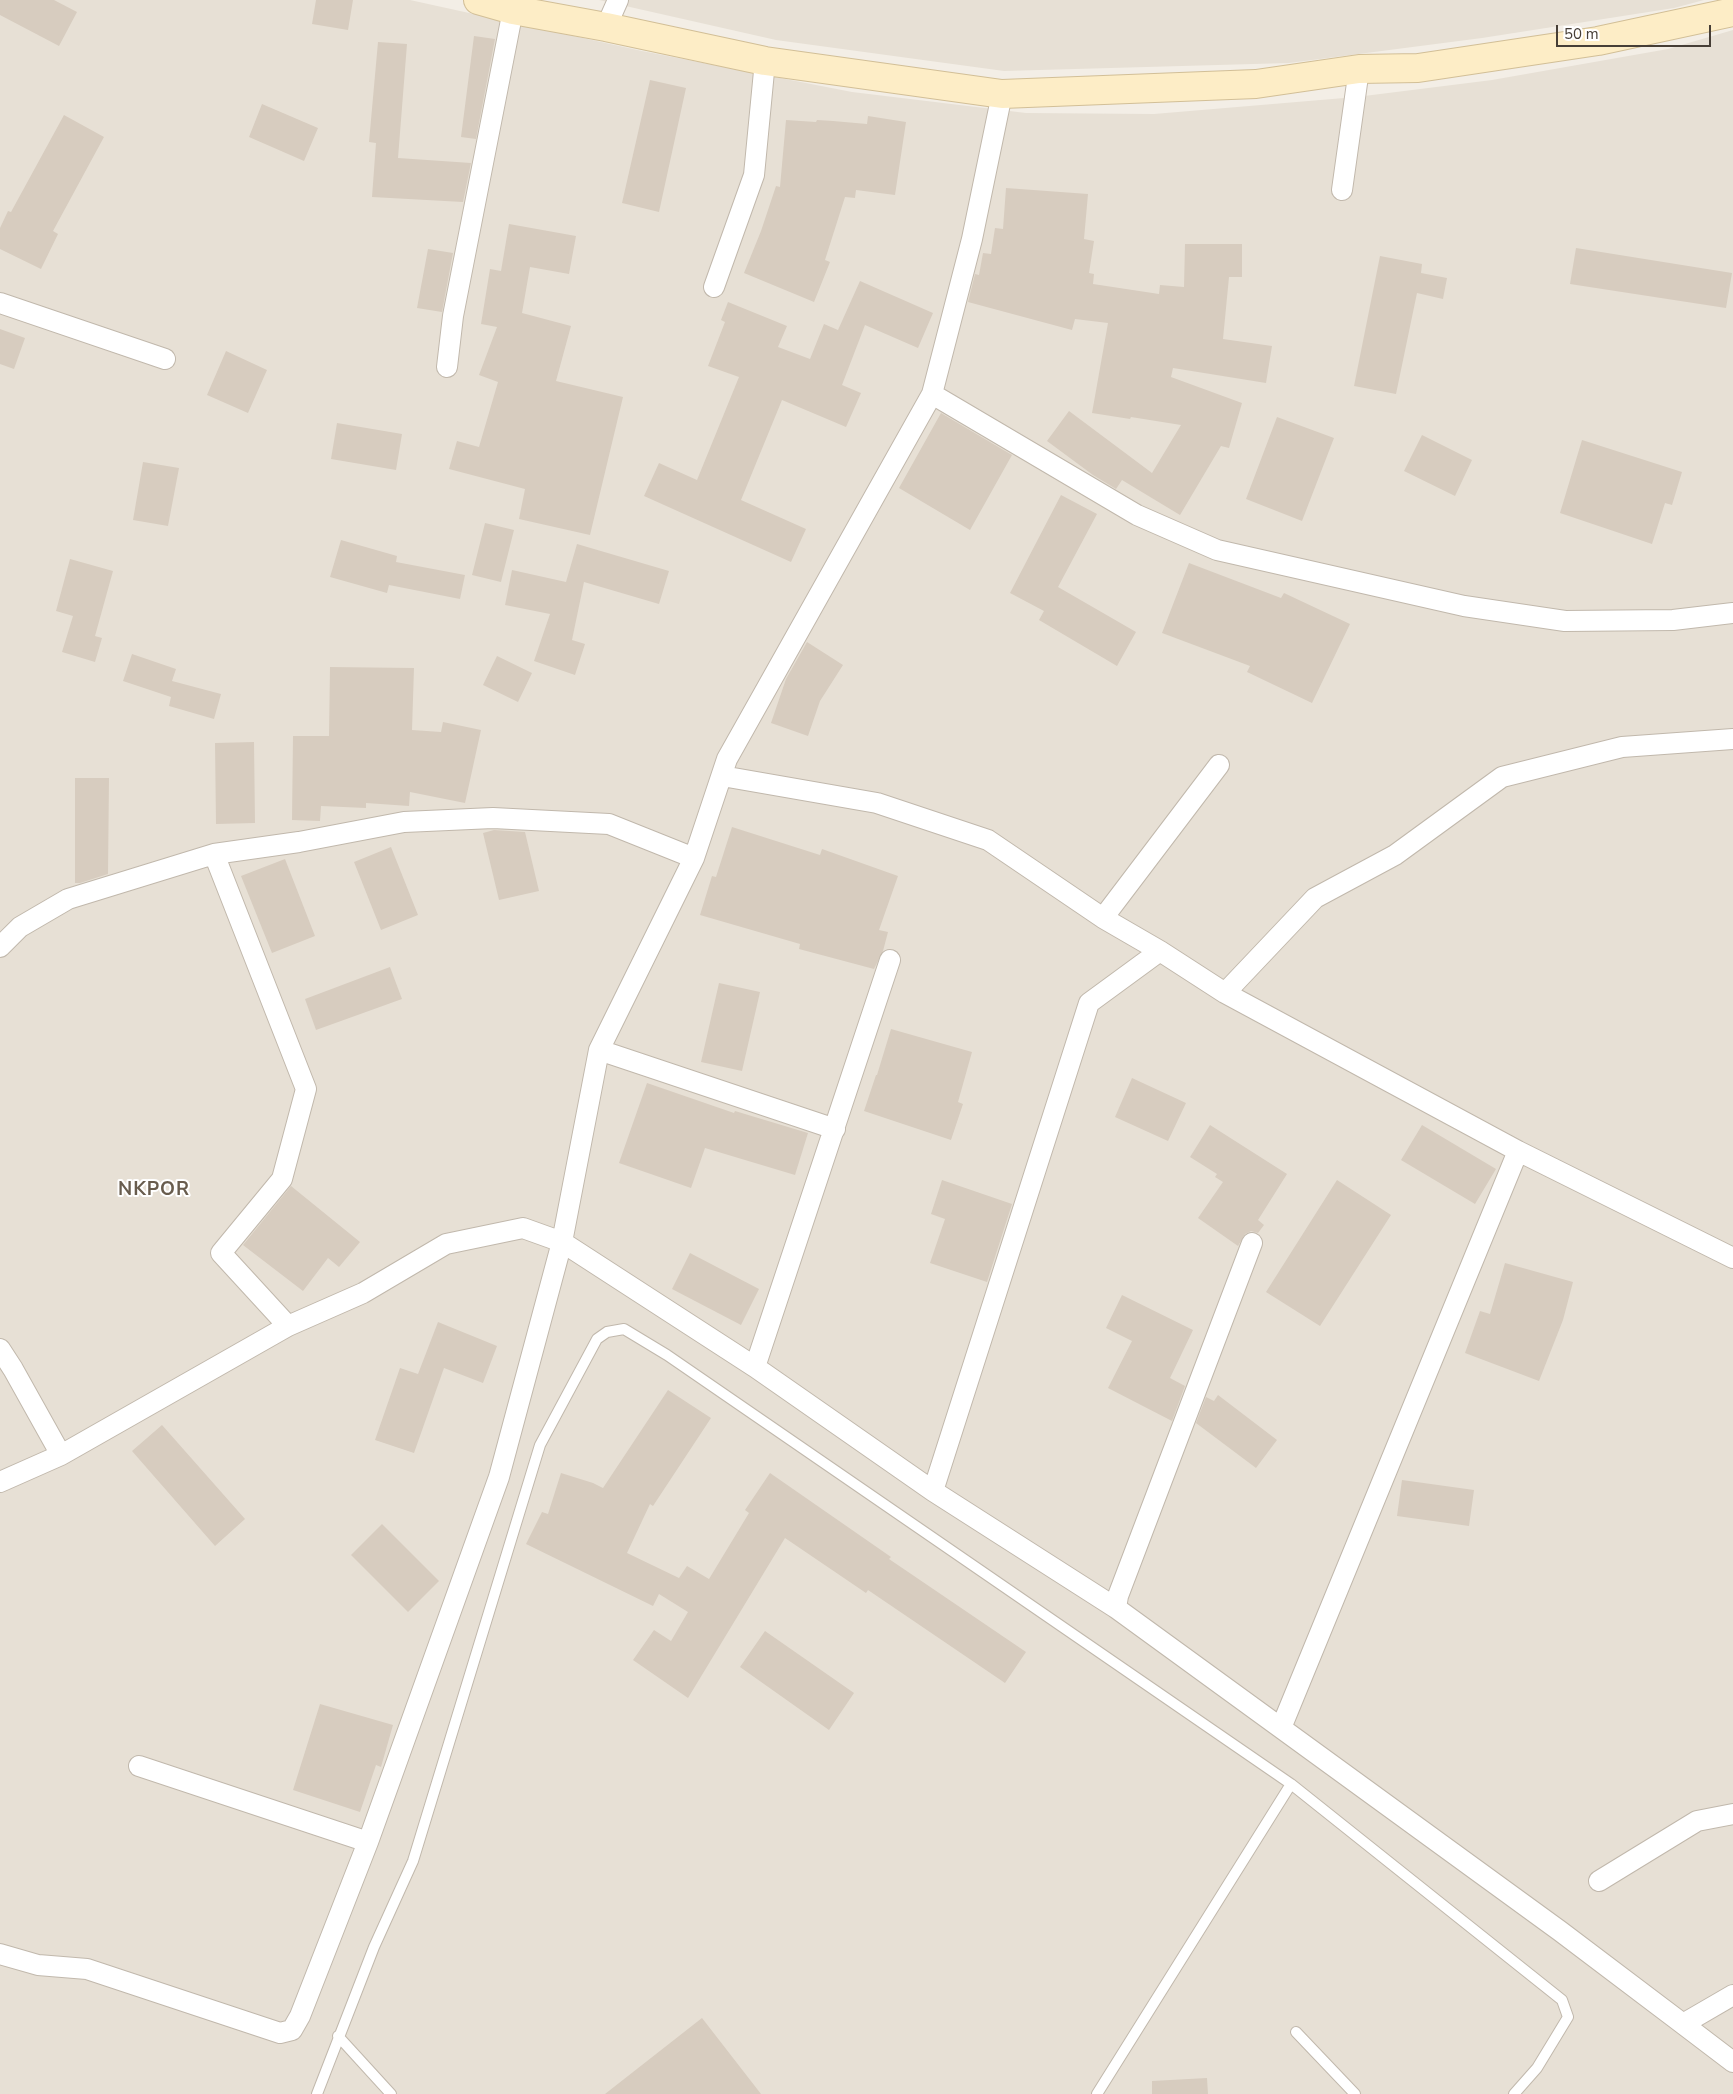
<!DOCTYPE html>
<html>
<head>
<meta charset="utf-8">
<style>
  body { margin:0 }
  #map { position:relative; width:1733px; height:2094px; overflow:hidden; background:#f3eee6; font-family:"Nunito Sans",sans-serif }
  canvas { display:block }
  .scale { position:absolute; left:1556px; top:25px; width:155px; height:22px; box-sizing:border-box; border:2px solid #463e36; border-top:0; padding-left:6px; font-size:15px; line-height:18px; white-space:nowrap; color:#463e36; -webkit-text-stroke:4px #fff; paint-order:stroke }
</style>
</head>
<body>
<div id="map">
<canvas width="1733" height="2094"></canvas>
<div class="scale">50 m</div>
</div>
<script>
const g = document.querySelector('canvas').getContext('2d');
g.lineJoin = 'round';
function fillPath(path, color) {
  g.fillStyle = color;
  g.fill(path, 'evenodd');
}
function toPath(rows) {
  const path = new Path2D();
  for (const r of rows) {
    path.moveTo(r[0], r[1]);
    for (let i = 2; i < r.length; i += 2) path.lineTo(r[i], r[i + 1]);
  }
  return path;
}
function strokePath(path, color, width, dash) {
  g.strokeStyle = color;
  g.lineWidth = width;
  g.lineCap = dash ? 'butt' : 'round';
  g.setLineDash(dash || []);
  g.stroke(path);
}
function label(font, color, halo, rows, align = 'center') {
  g.font = font + ' "Nunito Sans",sans-serif';
  g.lineWidth = 4;
  g.setLineDash([]);
  g.textBaseline = 'middle';
  g.strokeStyle = halo;
  g.fillStyle = color;
  for (const [text, x, y, turn = 0] of rows) {
    g.save();
    g.translate(x, y);
    g.rotate((+turn || 0) * Math.PI / 180);
    g.textAlign = isNaN(turn) ? turn : align;
    if (halo) g.strokeText(text, 0, 0);
    g.fillText(text, 0, 0);
    g.restore();
  }
}
fillPath(toPath([
  [0,0,410,0,642,51,852,92,1026,113,1154,114,1356,97,1492,80,1668,49,1733,30,1733,2094,0,2094],
  [599,0,1704,0,1674,8,1482,38,1289,63,1004,71,776,40]
]), '#e7e0d5');
fillPath(toPath([
  [0,0,54,0,77,12,59,46,0,15],
  [316,0,353,0,348,30,312,24],
  [474,36,495,39,476,139,461,137],
  [378,42,407,44,398,158,471,163,463,202,372,197,376,143,369,142],
  [650,80,686,88,659,212,622,203],
  [262,104,318,128,304,161,249,137],
  [64,115,104,137,53,231,58,234,41,269,0,249,0,228,8,211,11,212],
  [868,116,906,122,895,195,856,190,855,198,845,197,825,260,830,262,814,302,744,273,761,231,776,186,780,187,786,120,816,122,817,120,833,121,867,124],
  [1006,188,1088,194,1084,239,1094,241,1089,273,1094,274,1093,284,1159,294,1160,285,1184,287,1185,244,1242,244,1242,277,1229,277,1223,339,1272,346,1266,383,1173,368,1171,377,1242,403,1229,448,1221,446,1180,515,1122,480,1116,489,1093,475,1047,441,1069,411,1152,473,1181,425,1131,417,1130,419,1092,413,1108,323,1075,319,1072,330,968,302,975,274,979,275,983,253,991,254,995,228,1003,229],
  [509,224,576,236,569,274,530,267,522,313,571,326,556,381,623,397,590,535,519,519,525,489,449,469,457,441,479,447,498,382,479,375,497,327,481,324,490,269,501,271],
  [1576,248,1732,273,1726,308,1570,284],
  [428,249,453,253,442,312,417,308],
  [1380,256,1422,264,1421,273,1447,278,1443,299,1417,293,1396,394,1354,386],
  [860,281,933,313,918,348,865,325,842,385,861,393,846,427,782,400,741,500,806,529,791,562,644,496,659,463,697,480,739,377,708,366,725,322,721,320,728,302,787,326,778,347,810,359,824,324,838,330],
  [0,329,25,338,14,369,0,364],
  [226,351,267,370,248,413,207,395],
  [941,413,1012,455,970,530,899,488],
  [1277,417,1334,438,1302,521,1246,499],
  [337,423,402,434,396,470,331,459],
  [1422,435,1472,460,1455,496,1404,471],
  [1582,440,1682,472,1672,505,1665,503,1652,544,1560,513],
  [143,462,179,468,168,526,133,520],
  [1061,495,1097,514,1058,587,1136,632,1117,666,1039,620,1044,611,1010,593],
  [485,523,514,530,501,582,472,575],
  [341,540,397,556,396,562,465,575,460,599,389,585,387,593,330,577],
  [577,544,669,571,659,604,584,582,572,640,585,644,575,675,534,661,550,614,505,605,512,570,566,582],
  [70,559,113,571,95,636,102,638,95,662,62,652,73,616,56,611],
  [1189,563,1281,598,1284,593,1350,624,1312,703,1247,672,1250,666,1162,633],
  [807,642,843,665,820,701,808,736,771,723,786,679],
  [132,654,176,669,172,681,221,694,214,719,169,706,171,697,123,681],
  [497,656,532,673,518,702,483,685],
  [330,667,414,668,412,730,441,732,443,722,481,730,465,803,410,792,409,806,366,803,366,808,321,806,320,821,292,820,293,736,329,736],
  [254,742,255,823,216,824,215,743],
  [75,778,109,778,108,874,80,883,75,883],
  [732,827,820,855,822,849,898,876,879,930,888,932,883,951,874,969,799,949,800,944,700,915,712,876,716,877],
  [494,830,525,832,539,891,499,900,483,833],
  [391,847,418,915,381,930,354,862],
  [285,859,315,936,272,953,241,876],
  [390,967,402,999,316,1030,305,999],
  [719,983,760,992,742,1071,701,1062],
  [891,1029,972,1052,958,1102,963,1104,951,1140,864,1111,876,1075,877,1075],
  [1132,1078,1186,1103,1168,1141,1115,1117],
  [647,1083,734,1113,735,1111,808,1133,795,1175,705,1148,691,1188,619,1163],
  [1210,1125,1287,1174,1258,1220,1264,1225,1258,1233,1251,1231,1245,1234,1238,1246,1198,1218,1223,1182,1215,1177,1217,1174,1190,1157],
  [1422,1125,1496,1169,1475,1204,1401,1160],
  [942,1180,1012,1204,987,1282,930,1263,945,1219,931,1214],
  [1337,1180,1391,1215,1320,1326,1266,1292],
  [291,1186,360,1242,339,1267,328,1258,303,1291,243,1245],
  [690,1253,759,1289,741,1325,672,1289],
  [1505,1263,1573,1282,1563,1320,1539,1381,1465,1353,1480,1311,1490,1314],
  [1122,1295,1193,1330,1170,1378,1185,1386,1172,1421,1108,1388,1132,1341,1106,1328],
  [438,1322,497,1346,483,1383,444,1368,414,1453,375,1440,400,1368,418,1374],
  [668,1390,711,1418,653,1506,650,1504,627,1553,679,1578,687,1566,709,1579,749,1513,745,1510,770,1473,891,1557,889,1559,1026,1652,1005,1683,868,1590,866,1593,785,1538,688,1698,633,1660,654,1630,671,1641,688,1612,659,1594,653,1606,526,1544,542,1512,548,1514,561,1473,593,1483,603,1488],
  [1218,1395,1277,1440,1256,1468,1196,1423,1206,1397,1214,1401],
  [162,1425,245,1519,215,1546,132,1451],
  [1402,1480,1474,1490,1469,1526,1397,1516],
  [382,1524,439,1581,408,1612,351,1555],
  [765,1631,854,1693,829,1730,740,1667],
  [320,1704,393,1725,381,1767,376,1765,360,1812,293,1790],
  [702,2018,761,2094,605,2094],
  [1207,2078,1208,2094,1152,2094,1152,2081]
]), '#d7ccbf');
const service = toPath([
  [1296,2032,1355,2094],
  [338,2036,391,2094],
  [317,2094,374,1947,413,1861,540,1445,597,1339,607,1332,624,1329,667,1355,1291,1784,1562,2000,1568,2017,1537,2068,1514,2094],
  [1097,2094,1291,1784]
]);
const minor = toPath([
  [606,27,618,0],
  [1342,190,1359,69],
  [714,287,754,175,765,61],
  [0,303,165,359],
  [447,367,453,316,513,10],
  [932,394,1137,515,1217,550,1464,606,1565,621,1673,620,1733,613],
  [722,776,877,803,988,840,1103,918,1160,951,1225,993,1518,1151,1733,1258],
  [214,854,306,1089,282,1179,221,1253,288,1326],
  [1103,918,1219,765],
  [0,947,20,927,68,899,214,854,299,842,404,822,493,818,609,824,694,858],
  [1225,993,1315,898,1395,855,1502,777,1622,747,1733,739],
  [599,1050,835,1129],
  [0,1349,13,1369,61,1455],
  [755,1367,890,960],
  [0,1482,61,1455,288,1326,363,1293,446,1244,523,1228,562,1242,755,1367,933,1491,1116,1608,1560,1931,1683,2024,1733,1995],
  [933,1491,1089,1003,1160,951],
  [1116,1608,1118,1596,1252,1243],
  [1281,1728,1518,1151],
  [139,1766,368,1842],
  [1599,1881,1697,1821,1733,1814],
  [0,1954,38,1965,87,1969,280,2033,292,2030,300,2016,368,1842,499,1477,562,1242,599,1050,694,858,727,759,932,394,972,239,1002,94],
  [1683,2024,1733,2062]
]);
const secondary = toPath([
  [478,0,513,10,606,27,765,61,1002,94,1256,84,1359,69,1418,68,1598,41,1733,12]
]);
strokePath(service, '#c1b8ac', 12);
strokePath(minor, '#c1b8ac', 22);
strokePath(secondary, '#d2bf97', 30);
strokePath(service, '#fff', 10);
strokePath(minor, '#fff', 20);
strokePath(secondary, '#fdedc6', 28);
g.letterSpacing = '1px';
label('bold 19px', '#685c4d', '#fff', [
  ["NKPOR",154,1190]
]);
g.letterSpacing = '0px';
</script>
</body>
</html>
